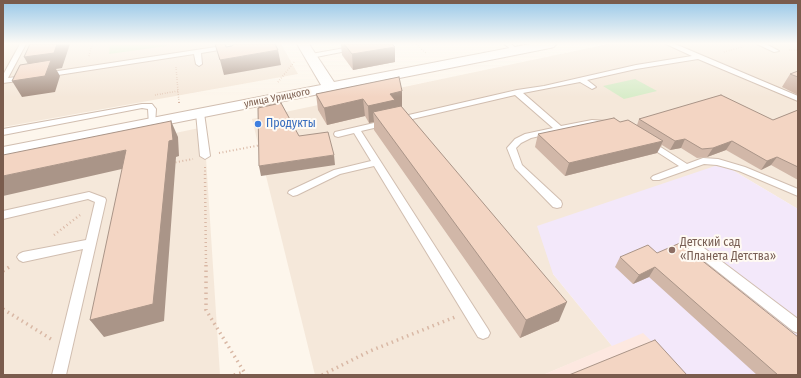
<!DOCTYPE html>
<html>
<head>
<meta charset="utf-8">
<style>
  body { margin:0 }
  #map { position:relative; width:801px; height:378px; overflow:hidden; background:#fdf6ec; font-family:"Fira Sans Condensed",sans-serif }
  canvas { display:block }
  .frame { position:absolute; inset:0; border:4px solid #7a5c4d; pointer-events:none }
</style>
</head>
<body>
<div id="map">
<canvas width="801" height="378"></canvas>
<div class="frame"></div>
</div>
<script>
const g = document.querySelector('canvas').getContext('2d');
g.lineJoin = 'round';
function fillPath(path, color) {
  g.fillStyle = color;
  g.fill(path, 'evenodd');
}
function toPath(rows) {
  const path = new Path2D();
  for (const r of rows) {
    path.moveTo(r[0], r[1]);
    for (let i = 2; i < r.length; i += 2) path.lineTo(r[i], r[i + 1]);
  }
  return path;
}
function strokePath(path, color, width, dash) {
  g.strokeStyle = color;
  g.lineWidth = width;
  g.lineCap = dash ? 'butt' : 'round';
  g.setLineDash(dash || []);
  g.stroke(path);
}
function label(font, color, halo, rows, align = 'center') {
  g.font = font + ' "Fira Sans Condensed",sans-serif';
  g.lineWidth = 4;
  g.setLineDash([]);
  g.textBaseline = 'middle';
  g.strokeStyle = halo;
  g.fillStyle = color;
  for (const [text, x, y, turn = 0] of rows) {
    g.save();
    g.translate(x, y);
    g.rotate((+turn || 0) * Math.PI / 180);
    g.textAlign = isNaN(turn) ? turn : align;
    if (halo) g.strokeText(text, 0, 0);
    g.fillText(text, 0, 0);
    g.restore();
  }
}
fillPath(toPath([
  [3,44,281,44,298,74,3,127],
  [608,44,798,44,798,209,729,168,553,274,612,346,543,375,315,375,252,119],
  [204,127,220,375,3,375,3,169]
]), '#f5e8da');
fillPath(toPath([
  [643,332,686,375,543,375]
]), '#fde8e0');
fillPath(toPath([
  [715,166,729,168,798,209,798,375,686,375,643,333,612,346,553,274,537,226]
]), '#f3e8fa');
fillPath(toPath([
  [110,44,166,44,167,46,109,54],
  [635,79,657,91,624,99,603,86]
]), '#d8ecc9');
const lane = toPath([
  [20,44,26,44,8,78,25,76,29,78,25,80,3,83,3,75,20,44],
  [367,44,382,44,311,58,308,56,311,54,367,44],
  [504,44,511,44,520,51,515,52,504,44],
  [666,44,675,44,798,96,798,101,698,59,636,69,587,80,596,87,592,89,580,82,523,93,561,126,592,120,607,121,611,123,607,125,592,124,531,138,521,143,516,148,522,165,561,201,562,204,561,207,557,208,553,207,515,168,507,148,515,139,525,134,553,128,515,95,361,131,488,329,490,333,488,337,483,339,478,337,374,166,340,174,297,195,293,196,288,193,289,191,334,170,371,161,354,133,338,137,335,136,334,134,335,132,517,90,544,86,636,65,692,56,666,44],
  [757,44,766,44,779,51,774,52,757,44],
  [229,45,232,47,231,48,201,53,202,64,199,66,196,64,194,54,45,77,41,75,45,73,229,45],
  [142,104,152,104,156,109,155,125,149,125,148,109,142,108,3,135,3,129,142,104],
  [197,111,203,111,204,113,210,156,205,159,200,156,196,113,197,111],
  [648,139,687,164,703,158,718,159,745,167,798,189,798,196,739,171,717,165,704,164,659,180,653,180,651,178,653,176,679,166,645,144,644,142,648,139],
  [89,192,105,198,106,200,66,375,52,375,83,249,23,262,19,260,17,257,19,254,23,252,86,240,95,202,88,199,3,219,3,211,89,192],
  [692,241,696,242,798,319,798,333,793,331,688,248,686,245,688,242,692,241]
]);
const street = toPath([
  [297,44,309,44,334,82,530,44,556,44,554,47,550,48,3,157,3,147,321,85,297,44]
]);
strokePath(lane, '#d1beb0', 2);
strokePath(street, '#d1beb0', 2);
strokePath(toPath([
  [416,44,426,53],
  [789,50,798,50],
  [724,52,742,47,745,44],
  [89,56,92,44],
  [176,67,179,103],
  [278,82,295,61],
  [155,95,178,91]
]), '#d9b8a5', 1.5, [0.5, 2]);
strokePath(toPath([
  [179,102,179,104],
  [219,153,261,145],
  [172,163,193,159],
  [205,167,205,175]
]), '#d9b8a5', 2, [1, 2.5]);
strokePath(toPath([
  [205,174,206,266],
  [54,235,80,215]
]), '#d9b8a5', 2.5, [1, 3]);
strokePath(toPath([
  [206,265,206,310,246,375],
  [3,271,11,266],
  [3,309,51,339],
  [234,375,244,372],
  [322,375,370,351,455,317]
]), '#d9b8a5', 3.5, [1.5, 4]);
fillPath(lane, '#fff');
fillPath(street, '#fff');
fillPath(toPath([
  [341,44,392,44,395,62,353,70,342,55],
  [798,71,798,95,782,87,790,74],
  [399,77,402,108,559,321,520,338,374,130,374,122,369,123,365,116,327,125,318,110,316,94],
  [798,110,798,180,771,165,761,170,726,150,707,157,697,158,681,148,670,150,662,145,657,153,565,176,535,147,538,134,620,122,637,125,639,119,773,120],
  [657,253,798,375,757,375,649,277,633,284,615,267,620,257]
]), '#d1b7a8');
fillPath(toPath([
  [57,44,70,44,62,68,56,69,60,76,55,92,22,97,12,81,33,73,24,57],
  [395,47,395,62,353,70,352,54],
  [278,50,281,65,224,75,220,60],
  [402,91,402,108,373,112,374,122,369,123,368,106,390,94],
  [363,99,365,116,327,125,324,108],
  [171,121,178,137,179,156,176,157,164,321,104,337,90,320],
  [685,139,681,148,670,150,675,141],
  [663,141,657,153,565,176,569,163],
  [732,141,726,150,707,157,713,148],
  [126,150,135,166,3,196,3,176],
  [334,155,335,165,261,176,259,166],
  [777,157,771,165,761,170,767,161],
  [655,267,649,277,633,284,639,275],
  [567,302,559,321,520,338,526,320]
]), '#aa9588');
const building = toPath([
  [30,44,57,44,54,53,24,57,30,44],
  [215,44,225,44,226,47,232,46,234,44,275,44,278,50,220,60,215,44],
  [344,44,392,44,395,47,352,54,344,44],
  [51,60,45,76,12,81,20,65,51,60],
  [798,71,798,77,790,74,798,71],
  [399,77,402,91,390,94,395,100,368,106,363,99,324,108,316,94,399,77],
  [721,95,773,120,798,110,798,167,777,157,767,161,732,141,713,148,702,149,685,139,675,141,639,119,721,95],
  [281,103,299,136,328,132,334,155,259,166,258,108,281,103],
  [401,106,567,302,526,320,373,112,401,106],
  [614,118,620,122,628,120,663,141,569,163,538,134,614,118],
  [171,121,173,140,169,141,153,304,90,320,126,150,3,176,3,155,171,121],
  [680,243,798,337,798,375,778,375,655,267,639,275,620,257,648,245,657,253,680,243],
  [655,340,687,375,569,375,655,340]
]);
fillPath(building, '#f3d5c3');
strokePath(building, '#aa9588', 1);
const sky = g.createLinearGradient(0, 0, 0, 97);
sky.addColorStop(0, '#97c7e8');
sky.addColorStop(0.45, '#fefbf6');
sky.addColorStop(1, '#fefbf600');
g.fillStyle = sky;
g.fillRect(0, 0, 801, 97);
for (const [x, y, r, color] of [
  [258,124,4,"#3f7fe0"],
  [672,250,4,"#8d6e63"]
]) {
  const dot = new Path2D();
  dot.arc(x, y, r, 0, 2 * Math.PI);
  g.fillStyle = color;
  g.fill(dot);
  strokePath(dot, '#fffaf3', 1.5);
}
label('10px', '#7a5c4d', '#fffaf3', [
  ["улица Урицкого",277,98,-11]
]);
label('12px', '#366cbe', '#fffaf3', [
  ["Продукты",266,124]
], 'left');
label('12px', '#785e54', '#fffaf3', [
  ["Детский сад",680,243],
  ["«Планета Детства»",680,257]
], 'left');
</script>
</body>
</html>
